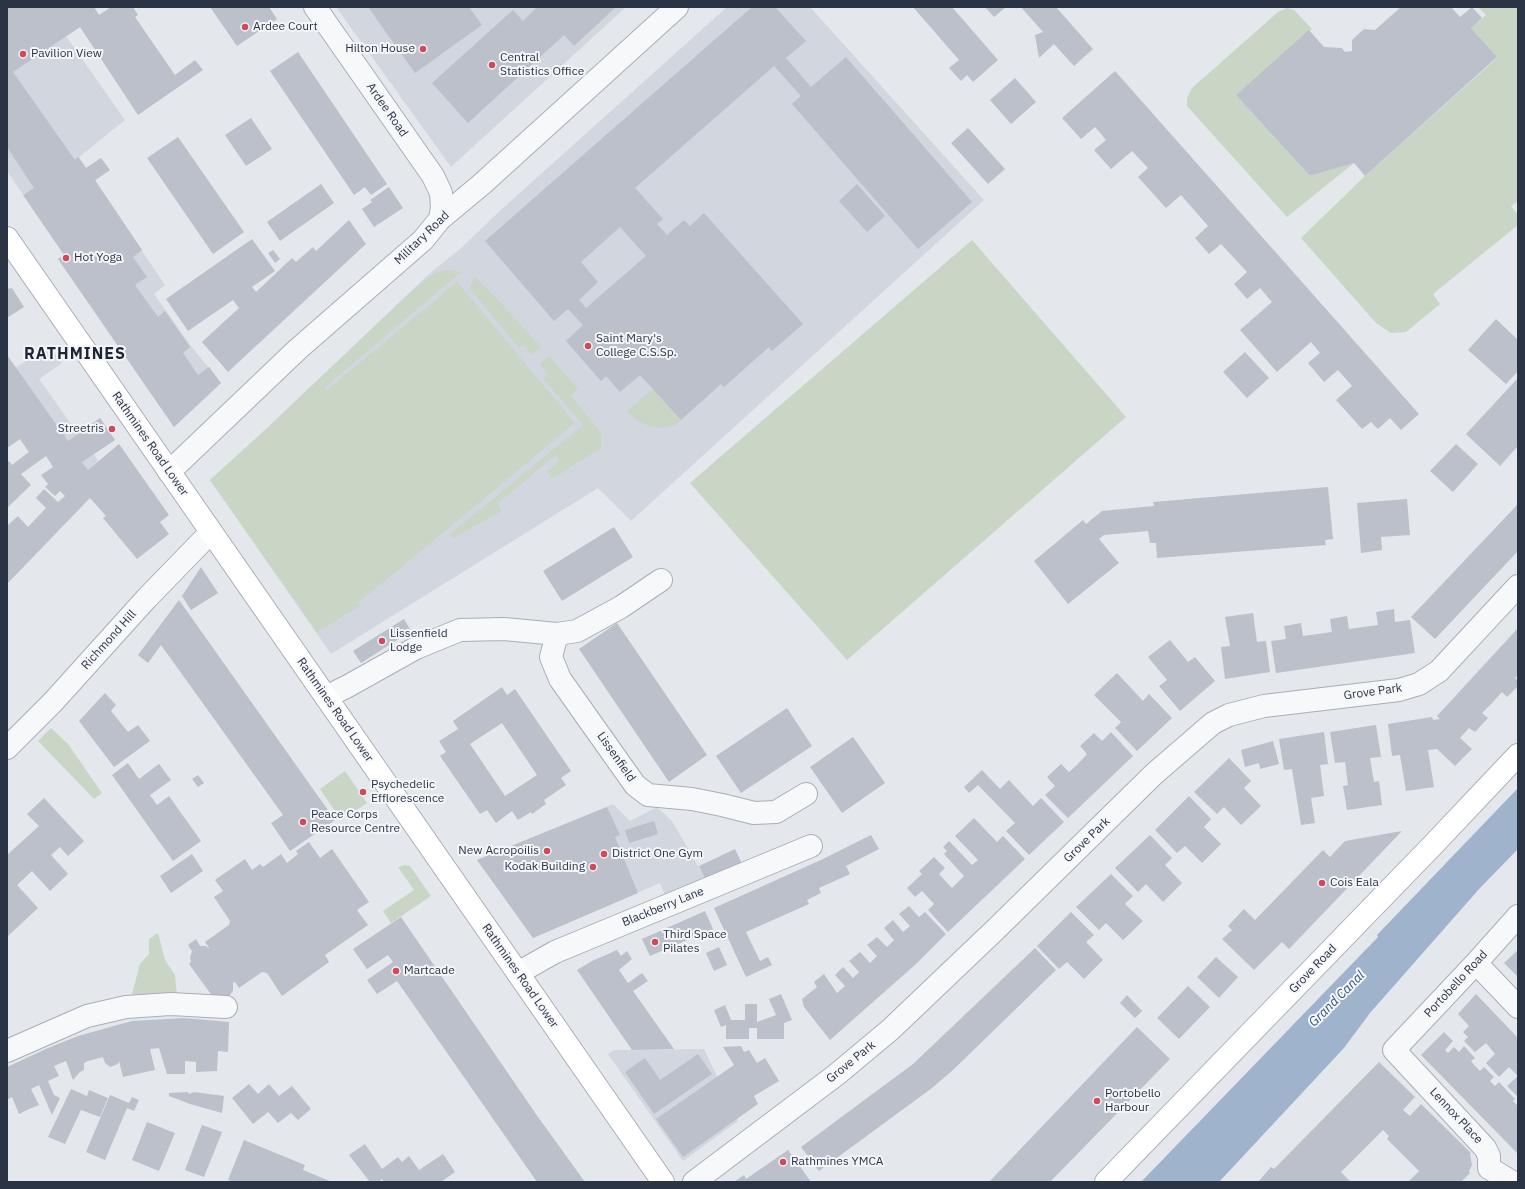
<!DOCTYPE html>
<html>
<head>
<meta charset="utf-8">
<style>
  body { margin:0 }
  #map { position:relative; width:1525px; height:1189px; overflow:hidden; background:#e4e7ec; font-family:"IBM Plex Sans",sans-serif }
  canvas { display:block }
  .frame { position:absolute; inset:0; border:8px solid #2b3445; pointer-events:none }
</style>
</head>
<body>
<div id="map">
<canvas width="1525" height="1189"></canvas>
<div class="frame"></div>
</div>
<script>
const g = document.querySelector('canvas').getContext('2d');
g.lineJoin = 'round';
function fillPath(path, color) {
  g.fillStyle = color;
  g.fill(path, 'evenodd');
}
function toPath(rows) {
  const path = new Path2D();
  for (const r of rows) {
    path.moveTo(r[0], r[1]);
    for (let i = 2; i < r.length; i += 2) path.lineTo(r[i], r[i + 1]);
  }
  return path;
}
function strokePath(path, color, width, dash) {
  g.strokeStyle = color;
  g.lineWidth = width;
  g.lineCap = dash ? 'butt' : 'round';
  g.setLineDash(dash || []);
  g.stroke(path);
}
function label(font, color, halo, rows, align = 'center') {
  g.font = font + ' "IBM Plex Sans",sans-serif';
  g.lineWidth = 4;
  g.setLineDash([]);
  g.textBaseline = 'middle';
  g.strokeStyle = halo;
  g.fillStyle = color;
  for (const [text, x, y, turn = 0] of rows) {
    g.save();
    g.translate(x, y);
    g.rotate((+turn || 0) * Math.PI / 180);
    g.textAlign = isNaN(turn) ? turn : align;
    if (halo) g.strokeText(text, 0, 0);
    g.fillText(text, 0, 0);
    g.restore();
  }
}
fillPath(toPath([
  [7,7,94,7,99,15,66,36,125,120,79,157,86,168,101,158,110,170,95,181,165,285,154,294,191,346,221,383,174,427,58,259,64,254,7,171],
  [336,7,626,7,451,167],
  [727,7,810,7,984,200,631,521,598,488,331,654,210,480,265,430,429,274,460,249,503,208],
  [49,345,62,363,39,379,78,434,100,418,115,440,94,454,98,461,88,470,75,452,56,449,8,483,7,463,9,461,12,465,29,452,20,439,7,448,7,374],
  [613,804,630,821,657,807,672,821,706,880,666,898,660,883,533,938,477,860],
  [704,1049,738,1121,683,1161,608,1054,614,1050]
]), '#d2d6de');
fillPath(toPath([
  [1478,7,1518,7,1518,201,1511,206,1518,215,1518,225,1433,294,1440,304,1406,332,1391,333,1376,323,1301,238,1365,176,1497,58,1471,28,1486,15],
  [1287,8,1294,10,1312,29,1236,95,1310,176,1354,163,1287,217,1187,106,1187,98,1192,88,1278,12],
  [972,240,1126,417,847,660,690,483],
  [450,270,461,272,325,387,327,390,457,282,575,423,358,603,360,606,317,632,210,480,265,430,414,289,436,272],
  [474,277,481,283,498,300,541,347,531,354,523,344,519,348,471,290,470,286],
  [549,356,578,389,571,396,599,430,601,436,601,448,552,479,547,471,560,461,556,455,498,503,501,511,454,538,450,534,583,425,543,378,548,374,541,366,541,363],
  [653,389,681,420,675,425,664,428,649,426,636,420,627,411],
  [51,728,68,744,102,793,94,799,38,741],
  [345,771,367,803,341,820,320,789],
  [405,865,410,866,431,896,391,923,383,911,414,890,398,867],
  [158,933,165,960,175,975,177,996,132,994,140,964,149,954,149,939]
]), '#c9d6c5');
fillPath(toPath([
  [1518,788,1518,849,1480,888,1370,1013,1344,1048,1219,1182,1141,1182,1378,937,1377,935]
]), '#9fb4cc');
fillPath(toPath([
  [7,7,94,7,99,15,111,7,133,7,138,15,135,17,175,75,195,60,203,70,138,115,80,27,13,72,75,160,78,157,86,168,101,158,110,170,95,180,142,250,133,257,147,277,135,285,158,317,165,311,190,347,183,353,198,375,209,367,221,383,174,427,58,259,64,255,23,195,34,188,7,147],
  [210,7,269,7,277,19,237,46],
  [368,7,469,7,482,25,415,73],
  [537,7,616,7,574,46,564,35,468,123,432,83,513,10,523,21],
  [752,7,775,7,806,41,786,58,811,87,846,57,972,202,918,249,792,104,801,96,774,66,635,188,663,219,657,224,667,235,684,220,690,226,704,213,803,324,772,351,769,347,724,387,721,384,681,420,640,375,620,392,606,376,601,381,566,341,583,325,568,309,554,321,485,241],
  [620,227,646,256,586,308,579,300,598,282,581,262],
  [913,7,952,7,998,60,973,82,967,75,961,81,949,68,959,60],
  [985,7,1006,7,994,17],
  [1021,7,1056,7,1093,49,1074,66,1054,44,1039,58,1035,35,1043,32],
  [1401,7,1451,7,1460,17,1472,7,1482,18,1471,28,1497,57,1365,176,1354,163,1310,176,1236,95,1309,30,1324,47,1342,48,1345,52,1352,51,1352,40,1364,29,1375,30],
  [298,52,387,184,371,195,365,187,354,195,270,71],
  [1115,71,1419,414,1401,430,1390,418,1378,429,1371,422,1362,429,1336,400,1352,386,1338,370,1324,382,1308,363,1320,353,1311,342,1277,372,1240,330,1272,302,1260,288,1247,299,1234,284,1247,272,1221,244,1209,254,1195,238,1208,226,1181,195,1166,208,1138,177,1148,168,1132,151,1111,169,1094,150,1106,140,1095,127,1081,139,1062,118],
  [1015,78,1036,102,1011,124,990,100],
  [251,118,272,149,246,166,225,135],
  [968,128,1005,169,988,184,951,143],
  [178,137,244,232,213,254,147,158],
  [321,184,334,203,280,241,267,222],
  [857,184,885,216,867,232,839,201],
  [389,187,403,208,374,227,362,209,372,202,370,200],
  [349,220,366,244,228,372,202,342,239,308,233,300,188,331,166,299,252,239,275,271,252,287,256,292,292,258,296,262,313,247,316,251],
  [273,250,280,259,275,263,268,253],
  [7,286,9,289,12,288,24,307,7,318],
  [1496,319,1518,340,1518,371,1506,384,1468,350],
  [1245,352,1269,378,1247,398,1223,372],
  [7,355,68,441,100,418,115,440,82,462,88,470,119,444,169,515,160,522,169,534,137,559,103,518,106,516,90,498,7,584,7,526,18,516,28,527,46,508,36,498,44,489,58,502,65,496,60,491,55,496,45,487,48,484,41,475,53,467,46,456,21,474,31,485,7,508,8,483,7,463,9,461,12,465,29,452,20,439,7,448],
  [1518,378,1518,446,1500,466,1466,434],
  [1456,444,1478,464,1453,492,1430,471],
  [1328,487,1333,539,1325,540,1326,545,1157,558,1156,543,1150,543,1148,531,1104,535,1099,539,1119,563,1068,604,1034,561,1083,520,1086,524,1102,511,1154,506,1153,502],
  [1407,499,1410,535,1381,537,1382,550,1361,553,1357,503],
  [1518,504,1518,551,1435,639,1411,617],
  [614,527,633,557,562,601,543,571],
  [201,567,218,593,191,610,182,596],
  [179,600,335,820,290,851,271,823,283,815,161,645,148,663,138,655],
  [1394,609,1395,622,1410,620,1415,653,1276,673,1271,641,1286,639,1284,626,1301,623,1303,636,1332,632,1330,619,1347,616,1349,629,1378,625,1376,612],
  [1253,613,1257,642,1266,641,1270,672,1225,679,1221,647,1230,646,1225,617],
  [404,619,411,631,361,663,353,651],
  [617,623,707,755,669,782,579,649],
  [1518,628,1518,675,1515,678,1518,681,1518,686,1507,697,1502,692,1492,703,1482,713,1488,718,1475,732,1469,728,1460,738,1472,749,1455,766,1437,749,1428,750,1434,787,1406,791,1400,755,1392,756,1388,724,1432,717,1433,720,1440,719,1437,716],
  [1170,640,1188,662,1195,657,1215,681,1180,711,1159,686,1167,680,1148,657],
  [1117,673,1143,701,1149,694,1172,718,1137,751,1115,728,1121,722,1094,695],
  [502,687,507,695,515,689,571,771,561,778,566,785,544,800,546,804,532,814,531,812,518,820,512,811,496,823,487,810,480,814,440,756,446,752,439,741,458,729,453,721],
  [502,723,537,775,505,796,470,744],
  [105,693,116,705,111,711,128,732,138,725,150,741,114,767,79,721],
  [787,708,812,746,741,793,716,756],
  [1376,725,1381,757,1370,758,1374,782,1379,781,1382,805,1347,810,1343,786,1348,785,1345,762,1335,763,1330,732],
  [1111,732,1133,756,1068,818,1045,795,1055,786,1047,777,1061,764,1069,772,1078,764,1087,754,1080,746,1094,733,1102,741],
  [1324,732,1328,764,1320,765,1324,796,1311,798,1315,823,1301,825,1292,769,1284,770,1279,739],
  [853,737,885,783,842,813,810,767],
  [1273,741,1279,764,1260,769,1259,763,1245,767,1241,750],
  [1229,758,1251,781,1244,788,1261,806,1241,825,1224,807,1217,814,1194,792],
  [128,763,139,779,159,764,171,780,150,795,157,805,169,796,201,841,173,861,112,775],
  [982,770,1000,789,1009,780,1033,806,1041,798,1064,822,1029,855,1006,831,1015,823,978,785,969,793,964,787],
  [198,775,204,783,198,787,192,779],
  [1189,796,1211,819,1204,827,1221,844,1202,863,1185,846,1177,853,1155,830],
  [44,798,84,841,68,856,60,847,51,855,68,874,50,891,32,871,17,885,38,908,7,937,7,855,39,826,27,814],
  [607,807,620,835,615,837,638,893,533,938,477,860],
  [974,818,997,842,1003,836,1025,859,948,932,928,910,934,904,922,891,915,897,907,888,922,874,919,871,934,857,945,868,939,874,952,888,964,876,944,854,947,851,943,847,949,841,972,865,978,860,955,836],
  [654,821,658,834,629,843,625,830],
  [1402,831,1289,949,1282,942,1254,970,1222,939,1232,930,1228,926,1244,909,1255,920,1323,850,1330,857,1345,841],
  [871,835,879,849,846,866,850,874,819,888,821,893,807,900,809,904,746,932,760,961,768,957,772,965,746,977,714,908,823,859],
  [1150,835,1172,858,1165,865,1182,883,1163,902,1146,884,1138,892,1115,868],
  [309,842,320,858,332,849,369,902,357,910,368,925,325,955,329,962,282,996,267,973,262,972,239,988,235,982,233,983,233,991,229,996,223,998,213,997,189,964,191,962,190,958,192,951,188,945,196,939,200,946,206,946,210,949,205,942,229,925,230,921,214,897,223,891,215,880,245,859,252,870,260,864,263,867,281,854,287,863,298,854,296,851],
  [735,849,743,866,707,883,699,866],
  [192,854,203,871,171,893,160,876],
  [1111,874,1133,896,1125,904,1143,921,1123,940,1106,923,1099,930,1076,907],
  [909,906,919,917,925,912,946,934,916,964,830,1040,804,1007,802,999,817,987,814,982,824,974,837,993,845,986,835,975,843,967,853,978,859,972,849,961,860,952,870,963,877,956,867,945,877,937,887,947,894,940,884,928,893,920,903,932,910,926,899,914],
  [705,911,713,929,650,956,642,939],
  [1071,912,1094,935,1086,942,1103,960,1084,979,1067,962,1059,969,1037,946],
  [401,917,538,1117,585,1182,537,1182,397,981,377,994,367,980,393,962,388,955,367,969,353,949],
  [719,947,727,965,714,971,706,953],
  [1035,948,1056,970,953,1070,932,1088,819,1171,801,1147,913,1064],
  [617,950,621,956,627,951,632,959,619,970,628,983,642,973,648,981,633,991,674,1049,632,1050,577,970,592,961],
  [1518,950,1518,977,1504,963],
  [1216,957,1238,977,1219,998,1197,977],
  [1188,986,1210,1007,1179,1039,1157,1018],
  [781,994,792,1020,784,1023,784,1039,757,1039,757,1028,749,1028,749,1039,726,1039,726,1025,721,1027,714,1010,725,1005,731,1020,745,1020,745,1004,757,1004,757,1022,776,1015,769,999],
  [1476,994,1518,1038,1518,1097,1507,1086,1518,1076,1509,1067,1499,1077,1486,1063,1495,1054,1486,1043,1475,1052,1464,1041,1468,1037,1463,1032,1469,1026,1458,1014],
  [1127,995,1142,1011,1135,1018,1120,1003],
  [184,1018,229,1022,228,1052,218,1051,217,1071,196,1072,196,1062,185,1061,185,1074,167,1074,159,1048,150,1049,155,1070,123,1077,119,1061,118,1064,110,1067,105,1063,103,1057,88,1061,84,1063,84,1070,80,1072,73,1080,66,1061,54,1066,59,1076,48,1081,54,1095,60,1098,52,1115,39,1085,31,1089,39,1105,29,1109,19,1114,12,1097,7,1100,7,1067,48,1048,78,1036,132,1021],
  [1137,1027,1170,1059,1050,1182,989,1182],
  [1444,1032,1453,1041,1445,1050,1448,1053,1454,1047,1459,1052,1464,1046,1475,1058,1471,1061,1475,1066,1480,1071,1484,1067,1494,1077,1490,1081,1495,1086,1499,1082,1515,1099,1513,1101,1517,1105,1518,1105,1518,1154,1421,1055],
  [741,1046,744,1052,749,1050,757,1063,765,1058,779,1081,754,1096,758,1104,683,1157,656,1119,734,1065,723,1047],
  [698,1054,712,1074,654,1114,625,1072,645,1058,660,1080],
  [1379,1062,1415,1097,1403,1110,1410,1116,1421,1104,1471,1153,1470,1154,1472,1165,1469,1171,1470,1173,1461,1182,1408,1182,1419,1171,1387,1139,1389,1136,1383,1130,1341,1172,1350,1181,1349,1182,1258,1182,1271,1167,1274,1169],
  [249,1084,258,1094,269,1084,279,1096,292,1086,311,1109,298,1120,291,1113,278,1123,268,1112,253,1124,232,1098],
  [71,1089,87,1096,89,1090,108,1098,100,1117,81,1110,65,1144,48,1137],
  [188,1092,189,1094,194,1092,224,1096,222,1113,190,1104,169,1096,169,1093],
  [110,1095,129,1103,132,1097,139,1100,134,1111,127,1108,105,1160,86,1152],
  [147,1122,175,1133,159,1171,132,1160],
  [202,1125,222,1132,204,1177,185,1170],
  [244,1140,305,1165,303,1170,332,1182,234,1182,228,1180],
  [365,1144,382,1169,398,1157,402,1162,409,1156,419,1170,443,1154,455,1172,441,1182,384,1182,382,1179,378,1182,370,1182,349,1155],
  [788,1150,811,1182,734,1182,744,1175,746,1179]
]), '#bbc0ca');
const street = toPath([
  [315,7,433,176,441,193,442,208,440,219],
  [169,472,298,349,423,240,440,219,482,184,677,7],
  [557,634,551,657,560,679,635,785,648,795,692,799,722,805,754,813,776,812,806,794],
  [326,697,348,686,416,648,460,630,504,629,557,634,577,631,621,607,661,580],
  [7,748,53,702,146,599,211,532],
  [1476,963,1518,1007],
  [518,973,555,952,811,846],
  [7,1051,87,1016,126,1007,171,1004,226,1007],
  [694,1182,836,1075,890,1030,996,929,1154,774,1213,723,1229,715,1264,706,1399,690,1419,684,1439,671,1518,586],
  [1512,1182,1489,1168,1489,1156,1485,1148,1394,1050,1476,963,1518,916]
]);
const secondary = toPath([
  [7,238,663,1182],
  [1106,1182,1431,847,1518,755]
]);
strokePath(street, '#a9aeb7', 24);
strokePath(secondary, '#a9aeb7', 24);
strokePath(street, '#f7f8fa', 22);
strokePath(secondary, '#fff', 22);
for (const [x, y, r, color] of [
  [245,27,4,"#d1495b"],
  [423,49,4,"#d1495b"],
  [23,54,4,"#d1495b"],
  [492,65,4,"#d1495b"],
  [66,258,4,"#d1495b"],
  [588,346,4,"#d1495b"],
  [112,429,4,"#d1495b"],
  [382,641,4,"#d1495b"],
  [363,792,4,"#d1495b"],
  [303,822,4,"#d1495b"],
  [547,851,4,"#d1495b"],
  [604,854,4,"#d1495b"],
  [593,867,4,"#d1495b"],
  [1322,883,4,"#d1495b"],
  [655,942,4,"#d1495b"],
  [396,971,4,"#d1495b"],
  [1097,1101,4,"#d1495b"],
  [783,1162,4,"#d1495b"]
]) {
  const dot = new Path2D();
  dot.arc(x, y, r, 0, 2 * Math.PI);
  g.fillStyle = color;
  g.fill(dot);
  strokePath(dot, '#f4f6f9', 1.5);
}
label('12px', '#2b3445', '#f4f6f9', [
  ["Ardee Court",253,27],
  ["Hilton House",415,49,"right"],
  ["Pavilion View",31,54],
  ["Central",500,58],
  ["Statistics Office",500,72],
  ["Hot Yoga",74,258],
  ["Saint Mary's",596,339],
  ["College C.S.Sp.",596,353],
  ["Streetris",104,429,"right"],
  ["Lissenfield",390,634],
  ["Lodge",390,648],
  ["Psychedelic",371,785],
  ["Efflorescence",371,799],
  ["Peace Corps",311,815],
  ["Resource Centre",311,829],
  ["New Acropoilis",539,851,"right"],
  ["District One Gym",612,854],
  ["Kodak Building",585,867,"right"],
  ["Cois Eala",1330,883],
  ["Third Space",663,935],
  ["Pilates",663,949],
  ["Martcade",404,971],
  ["Portobello",1105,1094],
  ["Harbour",1105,1108],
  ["Rathmines YMCA",791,1162]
], 'left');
label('12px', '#2b3445', '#f4f6f9', [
  ["Ardee Road",387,110,55],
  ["Military Road",422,238,-44],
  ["Rathmines Road Lower",150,444,55],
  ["Richmond Hill",109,640,-48],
  ["Grove Park",1373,692,-8],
  ["Rathmines Road Lower",335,710,55],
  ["Lissenfield",616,757,55],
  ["Grove Park",1087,840,-44],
  ["Blackberry Lane",663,907,-22],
  ["Grove Road",1313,969,-46],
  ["Rathmines Road Lower",520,976,55],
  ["Portobello Road",1456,984,-47],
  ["Grove Park",851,1062,-39],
  ["Lennox Place",1456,1116,47]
]);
label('italic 13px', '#34527a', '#f4f6f9', [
  ["Grand Canal",1337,999,-45]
]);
g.letterSpacing = '1px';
label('bold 16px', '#1d2536', '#f4f6f9', [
  ["RATHMINES",75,354]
]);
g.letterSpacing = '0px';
</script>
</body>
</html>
